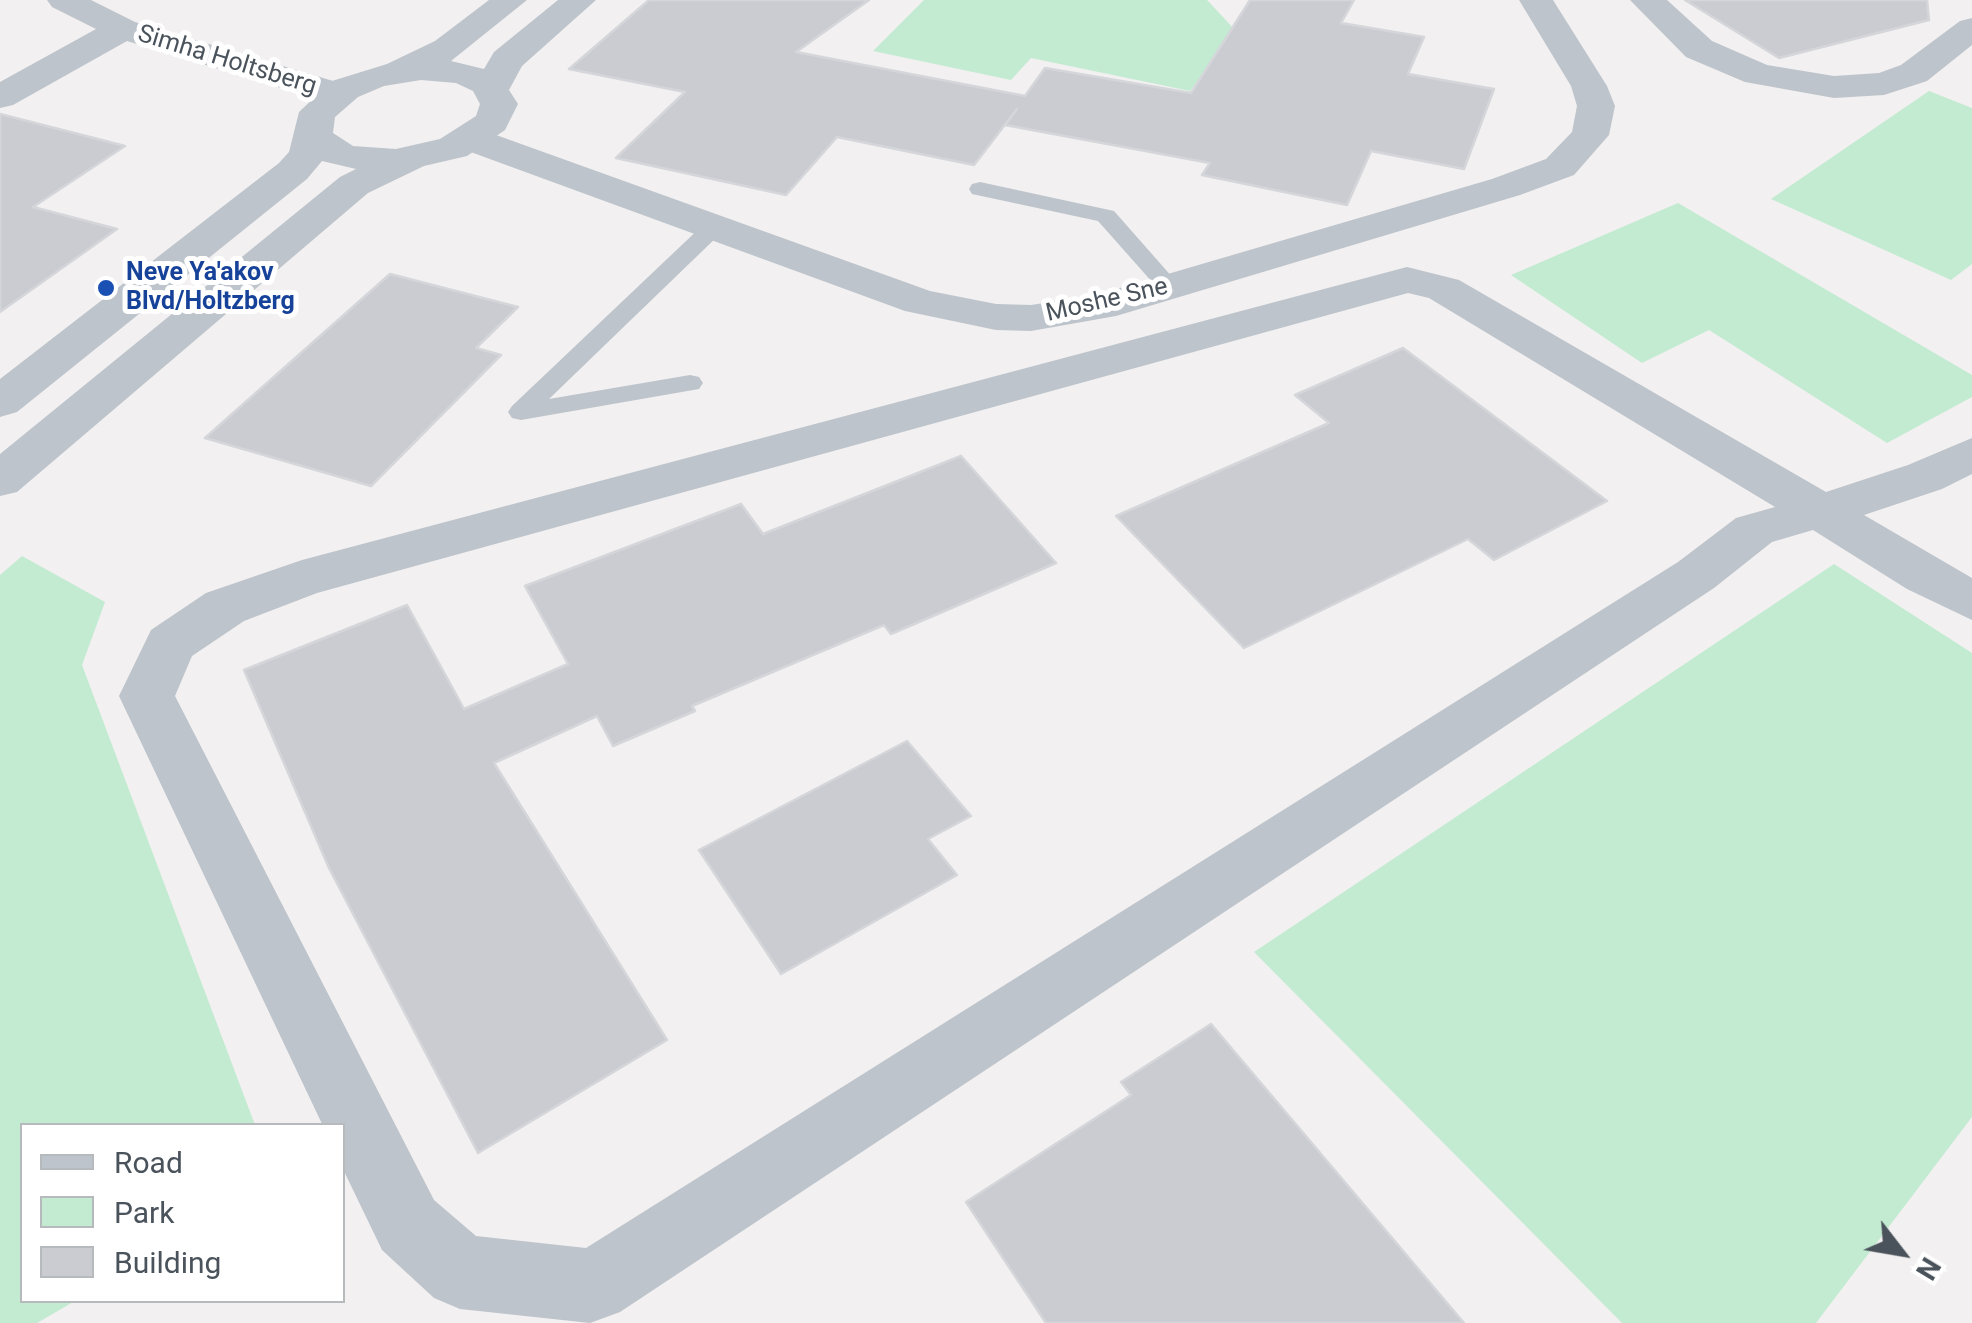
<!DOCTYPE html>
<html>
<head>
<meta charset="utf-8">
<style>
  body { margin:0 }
  #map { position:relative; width:1972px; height:1323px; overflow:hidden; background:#f2f0f0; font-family:Roboto,sans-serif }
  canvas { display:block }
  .legend { position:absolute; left:20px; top:1123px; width:325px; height:180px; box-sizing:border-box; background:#fff; border:2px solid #b7babd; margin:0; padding:12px 18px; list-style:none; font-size:30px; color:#4a535b }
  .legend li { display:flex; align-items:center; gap:20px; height:50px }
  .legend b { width:50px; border:2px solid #b7babd }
  .north { position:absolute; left:1852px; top:1203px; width:100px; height:100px; -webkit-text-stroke:8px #fff; paint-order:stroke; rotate:121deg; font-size:28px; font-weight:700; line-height:40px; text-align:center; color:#4a535b }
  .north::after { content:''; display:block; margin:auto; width:35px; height:45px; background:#4a535b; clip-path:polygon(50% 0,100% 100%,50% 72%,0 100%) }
</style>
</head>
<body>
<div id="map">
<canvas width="1972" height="1323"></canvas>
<ul class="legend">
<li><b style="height:12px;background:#bdc4cb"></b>Road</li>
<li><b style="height:28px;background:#c3ebd2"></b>Park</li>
<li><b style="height:28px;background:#cbccd2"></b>Building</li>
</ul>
<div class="north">N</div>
</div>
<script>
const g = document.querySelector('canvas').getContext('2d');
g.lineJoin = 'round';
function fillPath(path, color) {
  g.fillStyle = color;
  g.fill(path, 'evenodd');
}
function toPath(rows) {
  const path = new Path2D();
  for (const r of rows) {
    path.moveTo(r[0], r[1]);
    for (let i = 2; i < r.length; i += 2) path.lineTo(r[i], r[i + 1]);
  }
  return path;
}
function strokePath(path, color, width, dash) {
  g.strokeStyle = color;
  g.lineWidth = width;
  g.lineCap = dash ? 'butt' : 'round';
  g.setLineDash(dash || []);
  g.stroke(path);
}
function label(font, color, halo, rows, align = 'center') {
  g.font = font + ' Roboto,sans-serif';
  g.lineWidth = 10;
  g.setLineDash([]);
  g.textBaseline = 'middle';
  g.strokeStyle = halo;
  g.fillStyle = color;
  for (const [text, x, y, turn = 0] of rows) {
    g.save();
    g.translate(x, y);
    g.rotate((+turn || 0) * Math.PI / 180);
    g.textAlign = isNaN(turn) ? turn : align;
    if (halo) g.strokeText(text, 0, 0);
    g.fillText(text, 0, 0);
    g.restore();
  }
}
fillPath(toPath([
  [924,0,1207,0,1237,32,1190,91,1031,58,1011,80,873,51],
  [1929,91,1972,108,1972,264,1951,280,1771,199],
  [1678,203,1972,375,1972,397,1887,443,1709,330,1642,363,1511,275],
  [22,556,105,602,82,665,255,1125,22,1126,22,1300,75,1301,37,1323,0,1323,0,575],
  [1834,564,1972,653,1972,1117,1816,1323,1622,1323,1254,952]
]), '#c3ebd2');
const building = toPath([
  [649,0,869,0,796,52,1025,96,1045,68,1191,93,1250,0,1354,0,1341,23,1424,37,1408,74,1494,89,1464,169,1371,151,1347,205,1202,175,1210,163,1005,125,1017,109,974,165,837,137,786,195,616,158,685,92,569,69,649,0],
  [1685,0,1927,0,1929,20,1779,58,1685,0],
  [0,114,125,146,33,207,117,229,0,312,0,114],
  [390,274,518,307,476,348,501,355,371,486,205,438,390,274],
  [1403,348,1607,501,1494,560,1468,539,1244,648,1116,516,1329,423,1295,395,1403,348],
  [961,456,1056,563,891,634,884,625,692,706,695,711,613,746,597,716,494,763,667,1040,478,1153,329,868,244,670,407,605,464,709,568,664,525,586,741,504,763,534,961,456],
  [907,741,971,816,928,839,957,875,781,974,699,850,907,741],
  [1211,1024,1464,1323,1046,1323,966,1202,1131,1095,1121,1082,1211,1024]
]);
fillPath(building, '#cbccd2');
strokePath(building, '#d4d6da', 2.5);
fillPath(toPath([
  [980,182,1114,211,1181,287,1169,294,1161,292,1098,221,972,194,969,189,972,184,980,182],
  [713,221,724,228,721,233,549,399,690,375,699,377,703,383,699,389,521,420,512,418,508,412,512,406,705,223,713,221]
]), '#bdc4cb');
fillPath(toPath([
  [47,0,91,0,135,22,350,86,355,94,350,102,337,105,127,41,13,105,0,108,0,82,96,29,52,7,47,0],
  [1519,0,1553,0,1607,86,1615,106,1609,135,1574,175,1520,195,1116,316,1031,331,996,330,905,311,457,147,452,139,457,131,471,127,485,131,930,291,996,304,1031,305,1096,295,1492,179,1546,159,1572,132,1577,106,1571,86,1519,0],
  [1630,0,1667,0,1712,41,1767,65,1834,76,1879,73,1901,65,1960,21,1972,18,1972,45,1927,81,1884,95,1834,98,1745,82,1686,57,1630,0],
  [1407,267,1459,280,1826,492,1908,465,1972,438,1972,474,1942,489,1864,515,1972,578,1972,620,1907,589,1813,530,1772,542,1714,588,620,1312,590,1323,460,1309,434,1298,382,1250,342,1167,342,1126,323,1126,119,696,151,630,206,593,302,560,1407,267],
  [1408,293,1429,298,1775,507,1736,518,1678,562,586,1248,476,1236,434,1200,175,696,192,656,244,621,317,593,1408,293]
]), '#bdc4cb');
fillPath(toPath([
  [489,0,527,0,451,61,484,69,494,52,558,0,596,0,522,66,509,90,518,104,505,130,467,156,424,166,368,193,17,492,0,496,0,454,340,177,356,169,322,161,307,179,17,412,0,417,0,379,279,163,289,152,299,112,332,81,387,64,435,41,489,0],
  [421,80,456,83,473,91,480,104,476,116,440,139,396,149,353,146,333,133,335,117,358,97,384,86,421,80]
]), '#bdc4cb');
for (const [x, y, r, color] of [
  [106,288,10,"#1a4fb4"]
]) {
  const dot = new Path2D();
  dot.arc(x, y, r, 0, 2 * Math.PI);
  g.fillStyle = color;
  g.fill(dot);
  strokePath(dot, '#fff', 4);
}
label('25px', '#4a535b', '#fff', [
  ["Simha Holtsberg",227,61,17],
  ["Moshe Sne",1107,301,-13]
]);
label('bold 25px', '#164399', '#fff', [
  ["Neve Ya'akov",126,274],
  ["Blvd/Holtzberg",126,303]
], 'left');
</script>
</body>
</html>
